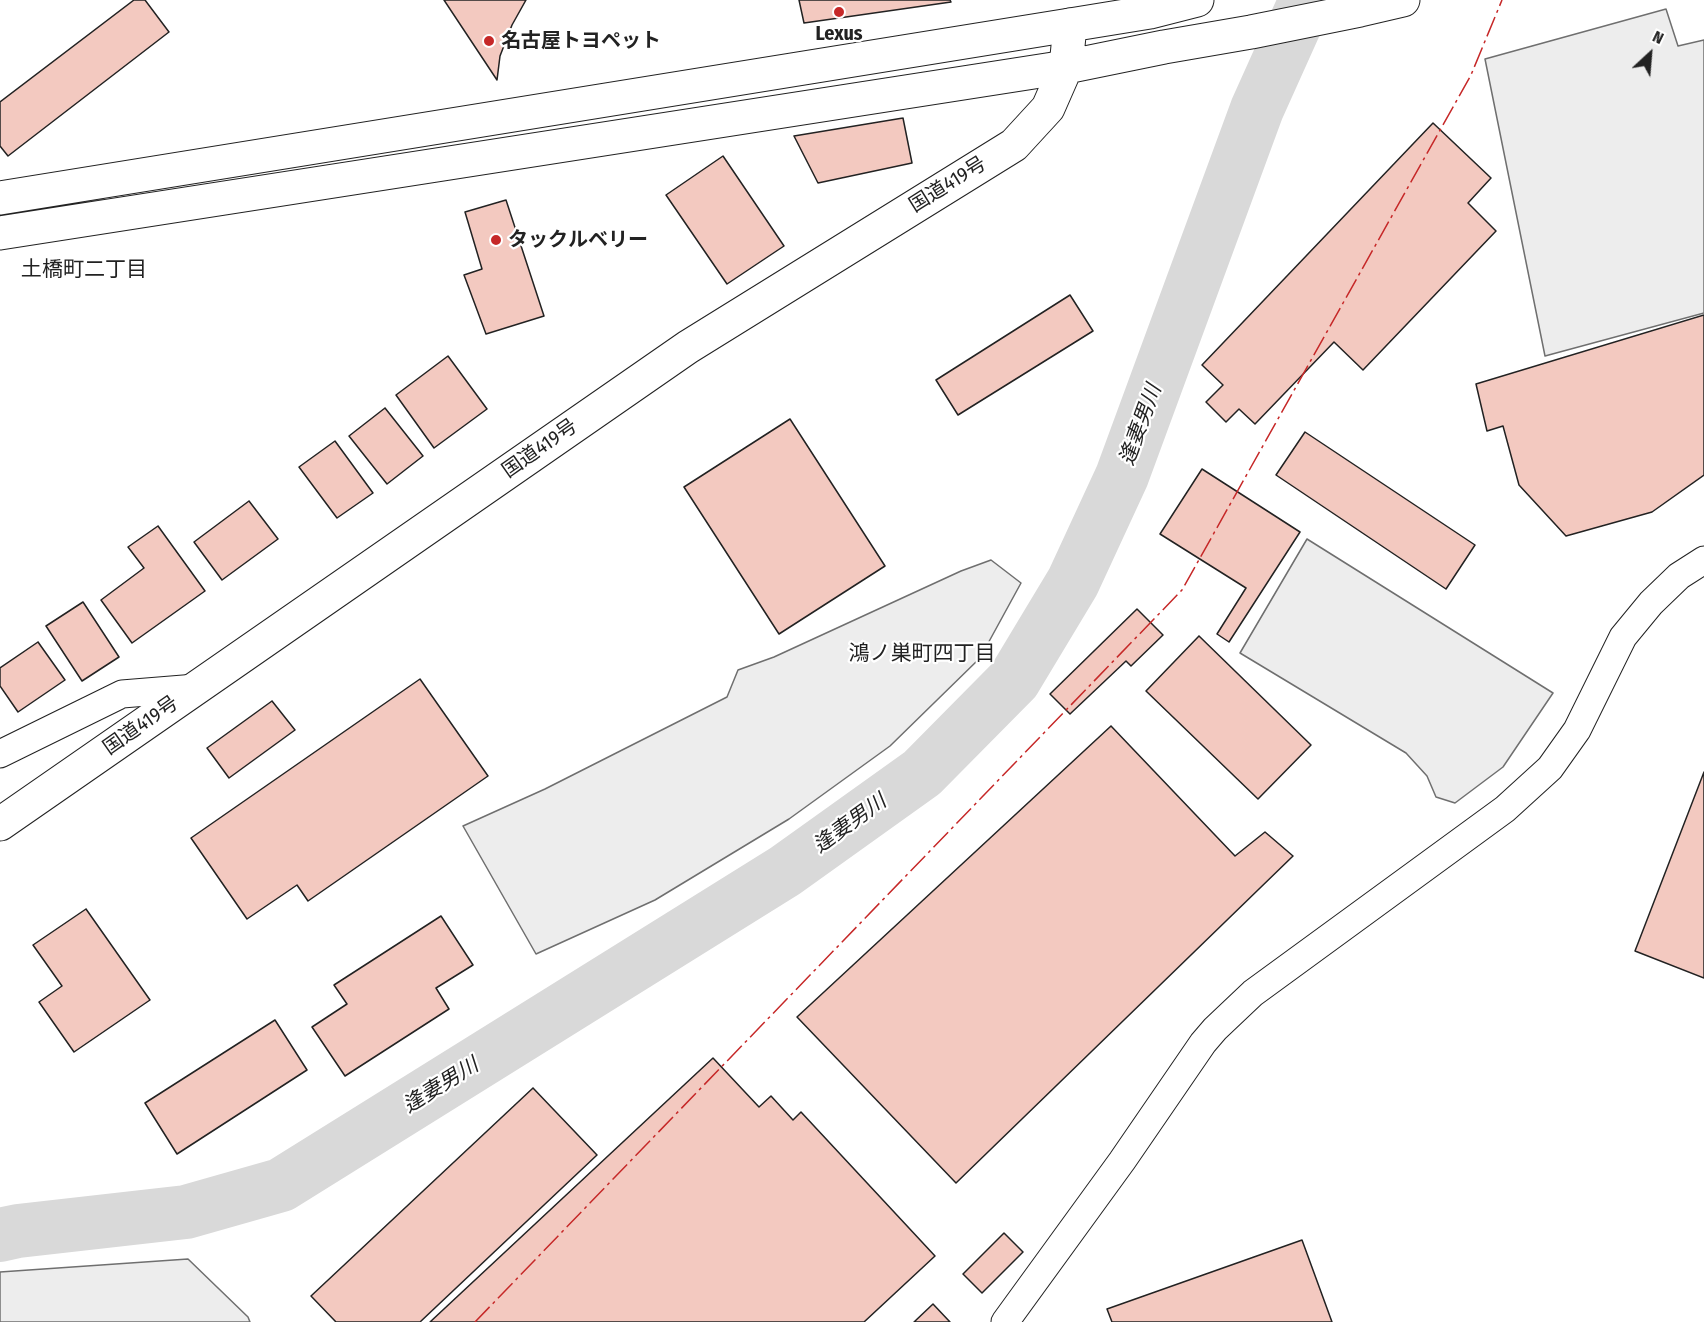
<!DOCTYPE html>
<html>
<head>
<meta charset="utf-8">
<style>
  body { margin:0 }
  #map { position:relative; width:1704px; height:1322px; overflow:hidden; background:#fff; font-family:"Fira Sans Condensed",sans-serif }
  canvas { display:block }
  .north { position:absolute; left:1620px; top:24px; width:60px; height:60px; -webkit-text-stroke:4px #fff; paint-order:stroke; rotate:26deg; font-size:16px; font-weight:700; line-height:24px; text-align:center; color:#222 }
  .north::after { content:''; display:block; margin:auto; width:21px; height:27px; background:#222; clip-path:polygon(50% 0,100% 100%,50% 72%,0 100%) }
</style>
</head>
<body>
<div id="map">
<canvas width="1704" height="1322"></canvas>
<div class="north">N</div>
</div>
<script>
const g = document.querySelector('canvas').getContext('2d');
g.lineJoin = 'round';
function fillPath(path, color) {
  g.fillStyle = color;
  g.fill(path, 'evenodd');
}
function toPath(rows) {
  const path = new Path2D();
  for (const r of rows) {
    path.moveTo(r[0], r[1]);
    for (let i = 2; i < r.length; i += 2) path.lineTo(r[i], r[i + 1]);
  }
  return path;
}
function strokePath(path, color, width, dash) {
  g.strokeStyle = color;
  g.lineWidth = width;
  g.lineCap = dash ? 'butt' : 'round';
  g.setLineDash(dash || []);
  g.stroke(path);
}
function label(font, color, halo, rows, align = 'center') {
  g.font = font + ' "Fira Sans Condensed","Noto Sans JP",sans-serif';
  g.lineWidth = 4.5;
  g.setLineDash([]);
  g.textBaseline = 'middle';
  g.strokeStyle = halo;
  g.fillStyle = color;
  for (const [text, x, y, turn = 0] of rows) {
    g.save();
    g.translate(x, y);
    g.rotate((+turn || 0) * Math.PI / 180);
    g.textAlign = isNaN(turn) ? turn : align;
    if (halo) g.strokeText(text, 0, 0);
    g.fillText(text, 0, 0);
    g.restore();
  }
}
const parking = toPath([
  [1666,9,1678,46,1704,40,1704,313,1545,356,1485,59,1666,9],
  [1307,539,1553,693,1503,767,1455,803,1436,797,1427,776,1406,753,1240,653,1307,539],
  [991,560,1021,583,980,658,890,746,789,819,655,900,536,954,463,826,545,789,727,697,738,670,774,657,961,571,991,560],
  [188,1259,248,1317,250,1322,0,1322,0,1272,188,1259]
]);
fillPath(parking, '#ededed');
strokePath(parking, '#6f6f6f', 1.5);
strokePath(toPath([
  [0,1235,18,1231,186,1212,281,1185,785,871,922,773,1014,680,1073,582,1122,476,1257,109,1306,0]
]), '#d9d9d9', 54);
const building = toPath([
  [134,0,145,0,169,32,8,156,0,146,0,102,134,0],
  [444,0,526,0,512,25,500,56,497,80,444,0],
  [799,0,950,0,951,2,804,23,799,0],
  [903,118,912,163,818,183,794,136,903,118],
  [1433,123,1491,178,1468,203,1496,231,1363,370,1334,342,1255,424,1239,409,1226,422,1206,402,1223,385,1202,365,1433,123],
  [723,156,784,246,727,284,666,195,723,156],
  [506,200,544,316,486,334,464,275,482,269,465,212,506,200],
  [1070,295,1093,331,958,415,936,380,1070,295],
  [1704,315,1704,475,1652,512,1566,536,1519,485,1503,426,1487,431,1476,384,1704,315],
  [448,356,487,409,434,448,396,395,448,356],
  [385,408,423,456,387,484,349,436,385,408],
  [790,419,885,566,779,634,684,487,790,419],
  [1305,432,1475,545,1446,589,1276,475,1305,432],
  [335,441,373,493,337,518,299,467,335,441],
  [1202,469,1300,532,1229,642,1217,634,1246,588,1160,534,1202,469],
  [249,501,278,539,222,580,194,542,249,501],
  [158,526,205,591,132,643,101,600,144,568,128,547,158,526],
  [83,602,119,657,82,681,46,626,83,602],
  [1137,609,1163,635,1131,666,1126,661,1070,714,1050,694,1137,609],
  [1199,636,1311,745,1258,799,1146,691,1199,636],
  [38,642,65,680,18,712,0,686,0,668,38,642],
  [420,679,488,776,308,901,297,885,247,919,191,838,420,679],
  [272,701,295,730,229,778,207,748,272,701],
  [1111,726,1235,856,1265,832,1293,856,956,1183,797,1017,1111,726],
  [1704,772,1704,978,1635,951,1704,772],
  [86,909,150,1000,74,1052,39,1002,62,986,33,945,86,909],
  [441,916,473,965,436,988,449,1009,345,1076,312,1027,347,1004,334,985,441,916],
  [275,1020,307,1070,177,1154,145,1103,275,1020],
  [713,1058,759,1107,771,1096,793,1120,801,1112,935,1256,864,1322,430,1322,713,1058],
  [533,1088,597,1155,420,1322,336,1322,311,1296,533,1088],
  [1004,1233,1023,1252,982,1293,963,1274,1004,1233],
  [1302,1240,1332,1322,1112,1322,1107,1309,1302,1240],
  [933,1304,950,1322,914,1322,933,1304]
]);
fillPath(building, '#f3c9c0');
strokePath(building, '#222', 1.5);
const minor = toPath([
  [0,754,122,694,196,688],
  [1005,1322,1122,1161,1203,1043,1215,1029,1253,993,1505,809,1550,768,1577,730,1623,637,1651,603,1679,576,1704,560]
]);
const tertiary = toPath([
  [0,198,1070,25],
  [0,233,1066,67]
]);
const trunk = toPath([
  [1066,67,1164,47,1251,32,1360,10,1403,0],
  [0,824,688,347,1014,145,1048,108,1066,67,1070,25,1150,12,1197,0]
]);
strokePath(minor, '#222', 29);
strokePath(tertiary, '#222', 35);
strokePath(trunk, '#222', 35);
strokePath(minor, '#fff', 27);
strokePath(tertiary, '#fff', 33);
strokePath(trunk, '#fff', 33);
strokePath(toPath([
  [475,1322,1182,590,1471,75,1502,0]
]), '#c62828', 1.5, [21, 4.5, 3, 4.5]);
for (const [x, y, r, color] of [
  [839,12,6,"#c62828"],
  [489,41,6,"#c62828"],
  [496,240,6,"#c62828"]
]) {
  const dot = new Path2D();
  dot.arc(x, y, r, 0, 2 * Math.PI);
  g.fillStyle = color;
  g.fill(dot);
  strokePath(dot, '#fff', 2);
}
label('bold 20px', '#222', '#fff', [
  ["Lexus",839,34,"center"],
  ["名古屋トヨペット",501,41],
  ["タックルベリー",508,240]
], 'left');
label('20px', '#222', '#fff', [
  ["国道419号",948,185,-32],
  ["国道419号",540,449,-35],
  ["国道419号",141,726,-35]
]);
label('21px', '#222', '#fff', [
  ["土橋町二丁目",84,270],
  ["鴻ノ巣町四丁目",922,654]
]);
label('italic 21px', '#222', '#fff', [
  ["逢妻男川",1141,425,-70],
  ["逢妻男川",850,824,-36],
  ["逢妻男川",441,1086,-32]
]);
</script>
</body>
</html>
